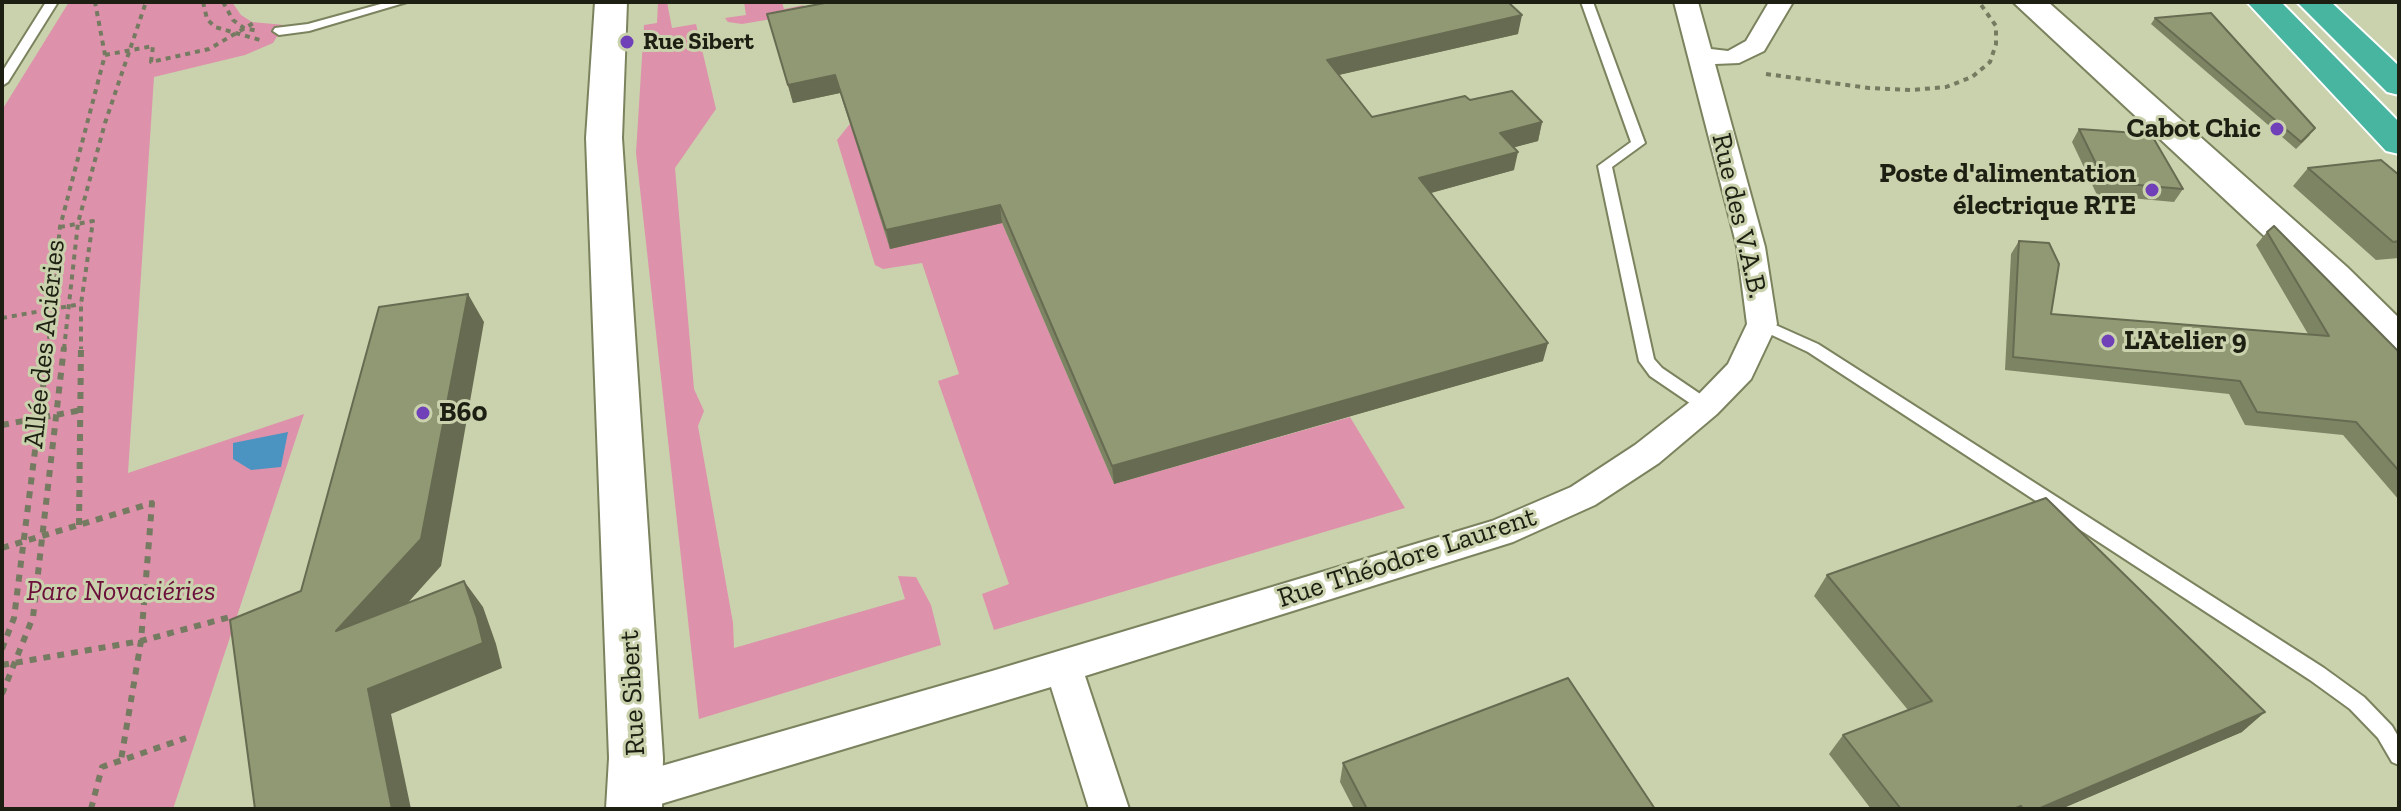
<!DOCTYPE html>
<html>
<head>
<meta charset="utf-8">
<style>
  body { margin:0 }
  #map { position:relative; width:2401px; height:811px; overflow:hidden; background:#c9d2ac; font-family:"Zilla Slab",serif }
  canvas { display:block }
  .frame { position:absolute; inset:0; border:4px solid #1c1f11; pointer-events:none }
</style>
</head>
<body>
<div id="map">
<canvas width="2401" height="811"></canvas>
<div class="frame"></div>
</div>
<script>
const g = document.querySelector('canvas').getContext('2d');
g.lineJoin = 'round';
function fillPath(path, color) {
  g.fillStyle = color;
  g.fill(path, 'evenodd');
}
function toPath(rows) {
  const path = new Path2D();
  for (const r of rows) {
    path.moveTo(r[0], r[1]);
    for (let i = 2; i < r.length; i += 2) path.lineTo(r[i], r[i + 1]);
  }
  return path;
}
function strokePath(path, color, width, dash) {
  g.strokeStyle = color;
  g.lineWidth = width;
  g.lineCap = dash ? 'butt' : 'round';
  g.setLineDash(dash || []);
  g.stroke(path);
}
function label(font, color, halo, rows, align = 'center') {
  g.font = font + ' "Zilla Slab",serif';
  g.lineWidth = 6;
  g.setLineDash([]);
  g.textBaseline = 'middle';
  g.strokeStyle = halo;
  g.fillStyle = color;
  for (const [text, x, y, turn = 0] of rows) {
    g.save();
    g.translate(x, y);
    g.rotate((+turn || 0) * Math.PI / 180);
    g.textAlign = isNaN(turn) ? turn : align;
    if (halo) g.strokeText(text, 0, 0);
    g.fillText(text, 0, 0);
    g.restore();
  }
}
fillPath(toPath([
  [69,2,232,2,241,15,252,22,284,25,273,43,245,55,154,77,128,473,304,414,173,809,2,809,2,110],
  [645,2,667,2,672,28,696,24,716,109,675,168,694,389,704,411,698,426,733,623,734,648,905,599,898,576,916,577,931,605,941,645,699,719,636,153,644,25,657,23,658,3],
  [744,2,782,2,784,9,804,5,795,15,742,24,728,22,725,18,746,15],
  [861,110,963,132,1114,484,1350,417,1405,508,994,630,982,594,1009,584,938,381,959,374,922,263,883,269,875,265,837,140]
]), '#de91ab');
fillPath(toPath([
  [288,432,281,467,251,470,233,459,233,443]
]), '#4b94c1');
const lane = toPath([
  [46,2,58,2,8,82,2,86,2,72,46,2],
  [388,2,407,2,309,31,279,35,273,31,275,28,308,24,388,2],
  [1581,2,1593,2,1645,143,1612,167,1654,359,1662,368,1712,402,1714,406,1712,410,1700,410,1650,376,1639,361,1598,166,1631,142,1581,2],
  [1762,319,1818,344,2324,668,2364,697,2392,726,2399,738,2399,765,2392,762,2378,738,2350,709,2310,680,1808,352,1757,328,1754,324,1757,320,1762,319]
]);
const street = toPath([
  [1674,2,1698,2,1711,49,1728,51,1746,41,1769,2,1793,2,1764,51,1739,63,1715,64,1765,247,1777,324,1751,379,1717,414,1659,463,1595,505,1513,542,1085,676,1129,809,1089,809,1051,687,644,809,623,805,617,792,623,779,637,773,992,671,1492,521,1571,487,1635,445,1695,398,1728,364,1747,324,1737,247,1674,2]
]);
const secondary = toPath([
  [595,2,627,2,622,138,663,758,662,809,606,809,609,758,586,138,595,2],
  [2013,2,2048,2,2347,267,2399,318,2399,358,2384,354,2319,287,2013,2]
]);
const highway = toPath([
  [2247,2,2281,2,2399,122,2399,154,2386,151,2247,2],
  [2297,2,2331,2,2399,66,2399,95,2387,92,2297,2]
]);
strokePath(lane, '#7a825e', 4);
strokePath(street, '#7a825e', 4);
strokePath(secondary, '#7a825e', 4);
strokePath(highway, '#fff', 4);
strokePath(toPath([
  [203,2,207,19,215,27,260,40],
  [223,2,233,20,244,28,258,31],
  [105,55,153,46,151,62,209,49,257,21],
  [1766,74,1869,88,1912,90,1946,87,1972,77,1990,62,1996,44,1996,26,1979,2],
  [60,227,93,221,81,304,81,349],
  [2,318,81,304],
  [48,349,60,227,105,55,95,2],
  [64,349,78,223,105,123,146,2]
]), '#757b61', 4, [5, 5]);
strokePath(toPath([
  [2,425,82,410],
  [79,525,81,347],
  [2,548,152,503,141,641,121,760],
  [2,649,14,618,48,347],
  [2,665,141,641,230,617],
  [2,694,33,617,64,347],
  [91,809,102,767,186,738]
]), '#757b61', 6, [7, 7]);
fillPath(lane, '#fff');
fillPath(street, '#fff');
fillPath(secondary, '#fff');
fillPath(highway, '#47b5a0');
fillPath(toPath([
  [767,14,1518,34,1339,75,1372,117,1470,100,1542,122,1538,141,1514,147,1514,170,1431,193,1543,361,1114,484,1002,223,890,249,840,93,793,103],
  [2155,18,2310,135,2296,149,2151,24],
  [2079,129,2183,189,2174,202,2097,195,2072,142],
  [2308,168,2399,175,2399,258,2376,260,2293,186],
  [2267,232,2399,352,2399,500,2343,435,2245,425,2229,394,2005,370,2011,254,2019,241,2051,314,2308,334,2256,245],
  [1827,575,2242,732,2061,809,1871,809,1829,754,1843,735,1908,710,1814,596],
  [1343,763,1655,809,1354,809,1340,782]
]), '#7d8464');
fillPath(toPath([
  [1522,15,1518,34,1325,78,1327,60],
  [835,75,840,93,793,103,788,85],
  [1542,122,1538,141,1497,152,1500,133],
  [1518,152,1514,170,1416,197,1419,178],
  [1000,205,1002,223,890,249,886,230],
  [468,294,484,322,441,566,359,657,336,631],
  [1548,343,1543,361,1114,484,1112,466],
  [464,581,483,607,496,644,502,668,391,714,411,809,392,809,368,689],
  [2265,712,2242,732,2061,809,2038,809]
]), '#666b51');
const building = toPath([
  [830,2,1508,2,1522,15,1327,60,1372,117,1465,96,1470,100,1512,91,1542,122,1500,133,1518,152,1419,178,1548,343,1112,466,1000,205,886,230,835,75,788,85,767,14,830,2],
  [2211,13,2315,128,2301,142,2155,18,2211,13],
  [2079,129,2151,134,2183,189,2105,182,2079,129],
  [2381,160,2399,175,2399,241,2393,242,2308,168,2381,160],
  [2274,226,2399,352,2399,471,2356,422,2257,412,2240,381,2013,357,2019,241,2049,243,2059,264,2051,314,2329,336,2267,232,2274,226],
  [468,294,421,539,336,631,464,581,477,618,483,643,368,689,392,809,255,809,230,620,301,591,379,307,468,294],
  [2046,498,2265,712,2038,809,2023,809,2021,806,2014,809,1901,809,1843,735,1932,701,1827,575,2046,498],
  [1568,678,1655,809,1367,809,1343,763,1568,678]
]);
fillPath(building, '#919974');
strokePath(building, '#666b51', 2);
for (const [x, y, r, color] of [
  [627,42,8,"#7040b8"],
  [2277,129,8,"#7040b8"],
  [2152,190,8,"#7040b8"],
  [2108,341,8,"#7040b8"],
  [423,413,8,"#7040b8"]
]) {
  const dot = new Path2D();
  dot.arc(x, y, r, 0, 2 * Math.PI);
  g.fillStyle = color;
  g.fill(dot);
  strokePath(dot, '#c9d2ac', 3);
}
label('bold 24px', '#1c1f11', '#c9d2ac', [
  ["Rue Sibert",643,42]
], 'left');
label('bold 28px', '#1c1f11', '#c9d2ac', [
  ["Cabot Chic",2261,129],
  ["Poste d'alimentation",2136,174],
  ["électrique RTE",2136,206],
  ["L'Atelier 9",2124,341,"left"],
  ["B60",439,413,"left"]
], 'right');
label('28px', '#1c1f11', '#c9d2ac', [
  ["Rue des V.A.B.",1739,216,77],
  ["Allée des Aciéries",45,344,-84],
  ["Rue Théodore Laurent",1407,558,-18],
  ["Rue Sibert",633,693,-93]
]);
label('italic 28px', '#6b0e3a', '#c9d2ac', [
  ["Parc Novaciéries",121,592]
]);
</script>
</body>
</html>
